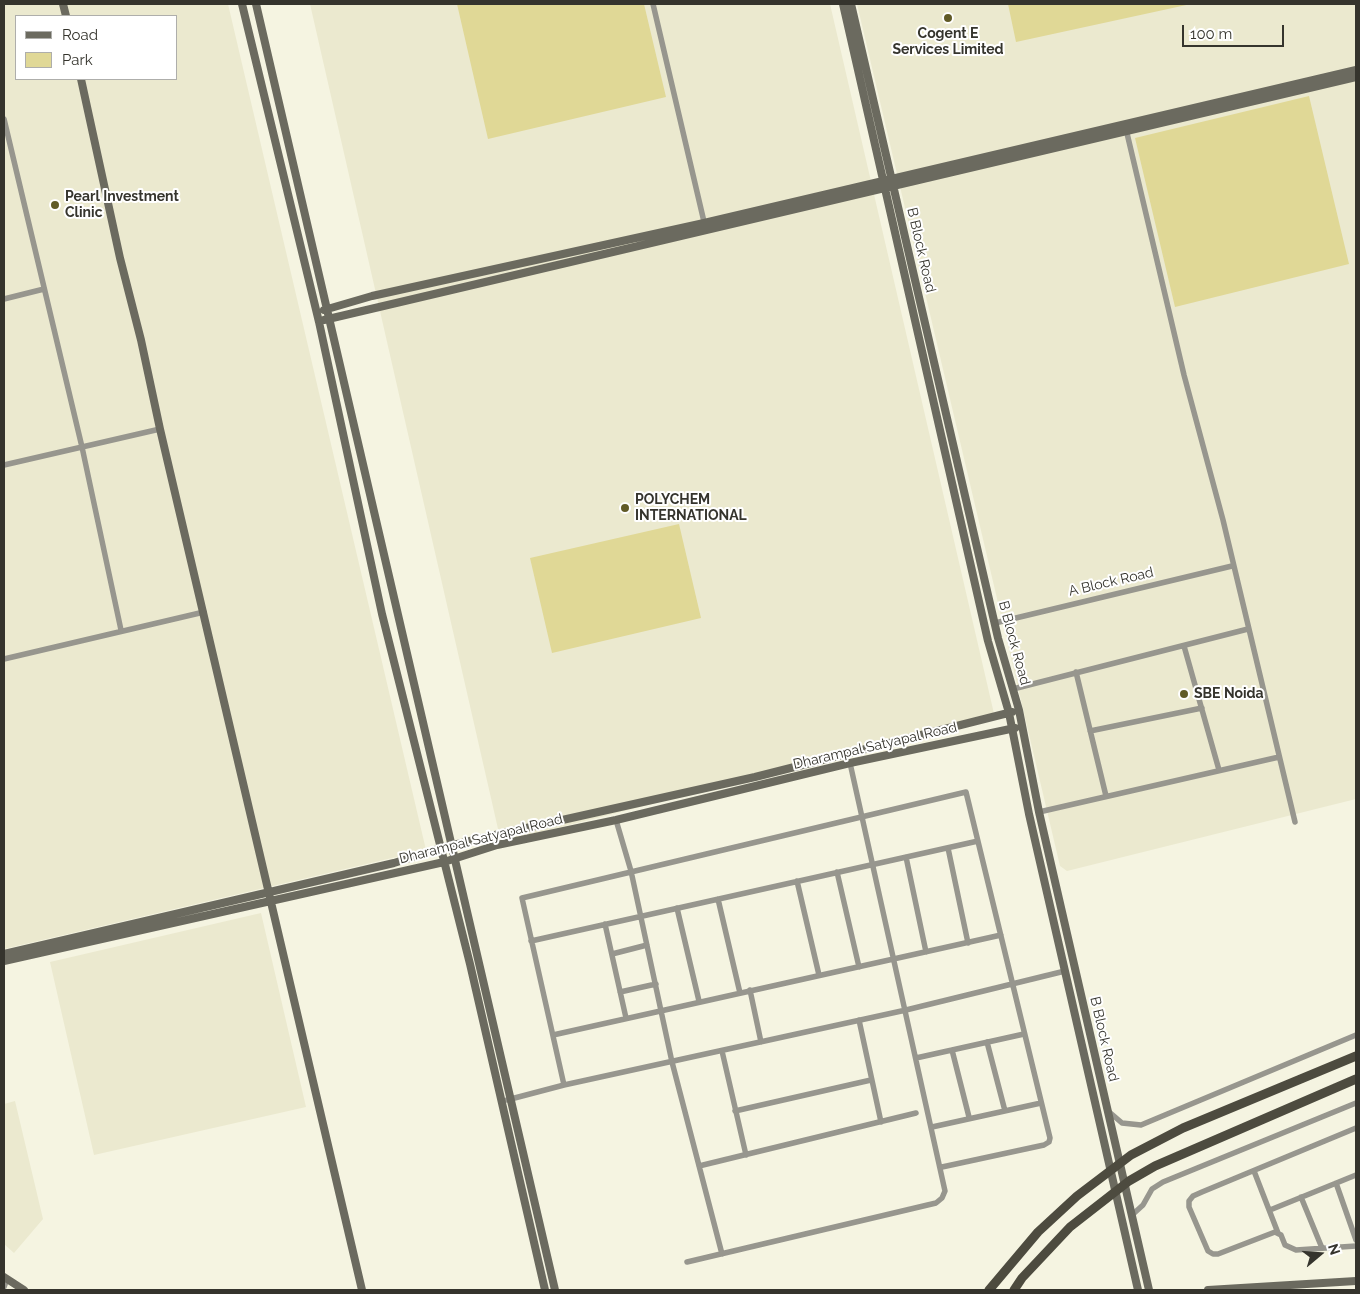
<!DOCTYPE html>
<html>
<head>
<meta charset="utf-8">
<style>
  body { margin:0 }
  #map { position:relative; width:1360px; height:1294px; overflow:hidden; background:#f5f4e1; font-family:Raleway,sans-serif }
  canvas { display:block }
  .frame { position:absolute; inset:0; border:5px solid #35342d; pointer-events:none }
  .legend { position:absolute; left:15px; top:15px; width:162px; height:65px; box-sizing:border-box; background:#fff; border:1px solid #aeaeab; margin:0; padding:6px 9px; list-style:none; font-size:15px; color:#35342d }
  .legend li { display:flex; align-items:center; gap:10px; height:25px }
  .legend b { width:25px; border:1px solid #aeaeab }
  .north { position:absolute; left:1295px; top:1229px; width:50px; height:50px; -webkit-text-stroke:4px #fff; paint-order:stroke; rotate:72deg; font-size:14px; font-weight:700; line-height:20px; text-align:center; color:#35342d }
  .north::after { content:''; display:block; margin:auto; width:18px; height:22px; background:#35342d; clip-path:polygon(50% 0,100% 100%,50% 72%,0 100%) }
  .scale { position:absolute; left:1182px; top:25px; width:102px; height:22px; box-sizing:border-box; border:2px solid #35342d; border-top:0; padding-left:6px; font-size:15px; line-height:18px; white-space:nowrap; color:#35342d; -webkit-text-stroke:4px #fff; paint-order:stroke }
</style>
</head>
<body>
<div id="map">
<canvas width="1360" height="1294"></canvas>
<div class="frame"></div>
<ul class="legend">
<li><b style="height:6px;background:#6b6a5f"></b>Road</li>
<li><b style="height:14px;background:#e0d896"></b>Park</li>
</ul>
<div class="north">N</div>
<div class="scale">100 m</div>
</div>
<script>
const g = document.querySelector('canvas').getContext('2d');
g.lineJoin = 'round';
function fillPath(path, color) {
  g.fillStyle = color;
  g.fill(path, 'evenodd');
}
function toPath(rows) {
  const path = new Path2D();
  for (const r of rows) {
    path.moveTo(r[0], r[1]);
    for (let i = 2; i < r.length; i += 2) path.lineTo(r[i], r[i + 1]);
  }
  return path;
}
function strokePath(path, color, width, dash) {
  g.strokeStyle = color;
  g.lineWidth = width;
  g.lineCap = dash ? 'butt' : 'round';
  g.setLineDash(dash || []);
  g.stroke(path);
}
function label(font, color, halo, rows, align = 'center') {
  g.font = font + ' Raleway,sans-serif';
  g.lineWidth = 4;
  g.setLineDash([]);
  g.textBaseline = 'middle';
  g.strokeStyle = halo;
  g.fillStyle = color;
  for (const [text, x, y, turn = 0] of rows) {
    g.save();
    g.translate(x, y);
    g.rotate((+turn || 0) * Math.PI / 180);
    g.textAlign = isNaN(turn) ? turn : align;
    if (halo) g.strokeText(text, 0, 0);
    g.fillText(text, 0, 0);
    g.restore();
  }
}
fillPath(toPath([
  [4,4,228,4,426,850,4,949],
  [16,16,176,16,176,79,16,79],
  [310,4,830,4,995,718,501,842],
  [857,4,1356,4,1356,799,1067,871,1060,866],
  [261,913,306,1107,94,1155,50,962],
  [15,1101,43,1219,14,1253,4,1244,4,1104]
]), '#ebe9cf');
fillPath(toPath([
  [457,4,644,4,666,97,488,139],
  [1008,4,1191,4,1016,42],
  [1309,96,1349,264,1175,307,1135,138],
  [679,524,701,618,552,653,530,558]
]), '#e0d896');
strokePath(toPath([
  [653,4,705,226],
  [4,119,82,447,121,630],
  [1126,129,1184,375,1223,520,1295,822],
  [4,299,44,289],
  [4,465,160,429],
  [995,623,1232,566],
  [1184,646,1219,770],
  [4,659,204,612],
  [1076,672,1106,796],
  [1013,689,1248,629],
  [1090,731,1202,708],
  [1039,812,1279,757],
  [616,820,631,871,672,1062,722,1254],
  [948,848,968,943],
  [906,857,926,952],
  [837,872,859,967],
  [797,881,819,975],
  [718,899,740,993],
  [677,908,699,1001],
  [605,924,626,1018],
  [531,941,978,841],
  [612,954,647,945],
  [750,990,761,1042],
  [620,992,656,984],
  [859,1020,881,1122],
  [553,1035,1001,935],
  [987,1042,1005,1111],
  [952,1050,969,1117],
  [722,1051,746,1155],
  [916,1058,1024,1034],
  [564,1085,522,898,966,792,1050,1138,1049,1142,1044,1145,942,1167],
  [507,1100,564,1085,906,1010,1065,971],
  [735,1111,871,1080],
  [1108,1111,1122,1123,1141,1125,1356,1035],
  [932,1127,1041,1103],
  [1356,1128,1202,1192,1193,1196,1189,1201,1189,1207,1208,1251,1213,1254,1218,1254,1275,1232,1281,1235,1285,1245,1296,1250,1356,1246],
  [699,1166,916,1113],
  [1254,1171,1278,1233],
  [1336,1183,1356,1240],
  [1301,1197,1322,1248],
  [1270,1210,1356,1175],
  [1132,1215,1143,1205,1152,1189,1163,1182,1356,1103],
  [687,1262,936,1203,942,1198,945,1191,850,763],
  [4,1287,7,1279]
]), '#97968e', 5.5);
strokePath(toPath([
  [63,4,66,16],
  [242,4,319,322,382,614,470,964,545,1290],
  [256,4,555,1290],
  [843,4,988,641,1009,713,1029,814,1138,1290],
  [851,4,998,638,1019,710,1039,812,1149,1290],
  [81,79,120,258,141,340,160,429,362,1290],
  [324,310,372,296,704,223,1356,70],
  [324,320,1356,77],
  [4,954,394,863,441,848,495,835,755,777,1012,712],
  [4,961,444,862,497,845,616,820,850,763,1015,728],
  [4,1277,24,1290],
  [1208,1290,1356,1281]
]), '#6b6a5f', 8);
strokePath(toPath([
  [989,1290,1038,1232,1077,1196,1131,1155,1183,1128,1356,1056],
  [1014,1290,1022,1278,1070,1227,1129,1181,1155,1166,1356,1079]
]), '#4d4b3f', 9);
for (const [x, y, r, color] of [
  [948,18,5,"#605a26"],
  [55,205,5,"#605a26"],
  [625,508,5,"#605a26"],
  [1184,694,5,"#605a26"]
]) {
  const dot = new Path2D();
  dot.arc(x, y, r, 0, 2 * Math.PI);
  g.fillStyle = color;
  g.fill(dot);
  strokePath(dot, '#fff', 2);
}
label('bold 14px', '#35342d', '#fff', [
  ["Cogent E",948,34,"center"],
  ["Services Limited",948,50,"center"],
  ["Pearl Investment",65,197],
  ["Clinic",65,213],
  ["POLYCHEM",635,500],
  ["INTERNATIONAL",635,516],
  ["SBE Noida",1194,694]
], 'left');
label('14px', '#35342d', '#fff', [
  ["B Block Road",921,250,77],
  ["A Block Road",1111,582,-13],
  ["B Block Road",1014,643,75],
  ["Dharampal Satyapal Road",875,746,-13],
  ["Dharampal Satyapal Road",481,839,-14],
  ["B Block Road",1104,1039,77]
]);
</script>
</body>
</html>
